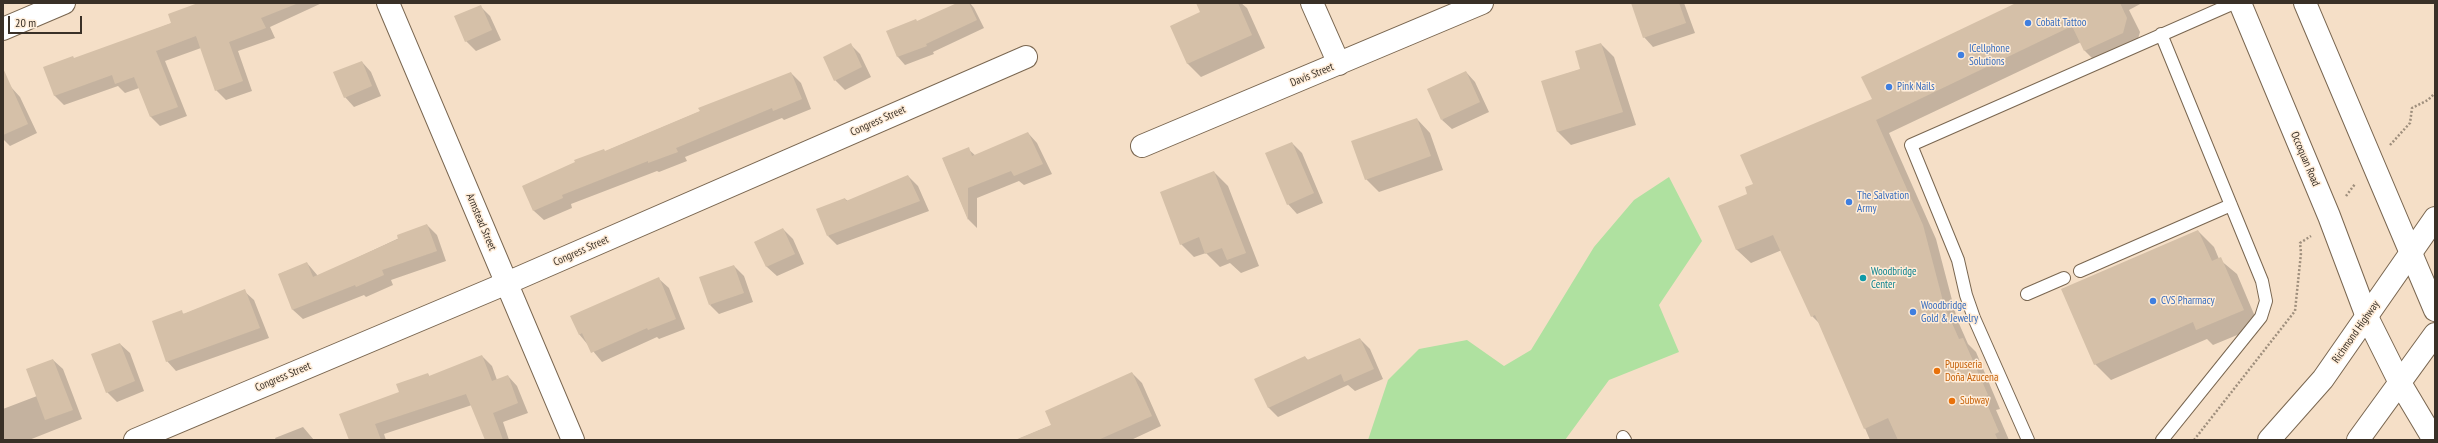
<!DOCTYPE html>
<html>
<head>
<meta charset="utf-8">
<style>
  body { margin:0 }
  #map { position:relative; width:2438px; height:443px; overflow:hidden; background:#f5dfc7; font-family:"PT Sans Narrow",sans-serif }
  canvas { display:block }
  .frame { position:absolute; inset:0; border:4px solid #393027; pointer-events:none }
  .scale { position:absolute; left:8px; top:16px; width:74px; height:18px; box-sizing:border-box; border:2px solid #393027; border-top:0; padding-left:5px; font-size:12px; line-height:14px; white-space:nowrap; color:#393027; -webkit-text-stroke:3px #ffedd9; paint-order:stroke }
</style>
</head>
<body>
<div id="map">
<canvas width="2438" height="443"></canvas>
<div class="frame"></div>
<div class="scale">20 m</div>
</div>
<script>
const g = document.querySelector('canvas').getContext('2d');
g.lineJoin = 'round';
function fillPath(path, color) {
  g.fillStyle = color;
  g.fill(path, 'evenodd');
}
function toPath(rows) {
  const path = new Path2D();
  for (const r of rows) {
    path.moveTo(r[0], r[1]);
    for (let i = 2; i < r.length; i += 2) path.lineTo(r[i], r[i + 1]);
  }
  return path;
}
function strokePath(path, color, width, dash) {
  g.strokeStyle = color;
  g.lineWidth = width;
  g.lineCap = dash ? 'butt' : 'round';
  g.setLineDash(dash || []);
  g.stroke(path);
}
function label(font, color, halo, rows, align = 'center') {
  g.font = font + ' "PT Sans Narrow",sans-serif';
  g.lineWidth = 3;
  g.setLineDash([]);
  g.textBaseline = 'middle';
  g.strokeStyle = halo;
  g.fillStyle = color;
  for (const [text, x, y, turn = 0] of rows) {
    g.save();
    g.translate(x, y);
    g.rotate((+turn || 0) * Math.PI / 180);
    g.textAlign = isNaN(turn) ? turn : align;
    if (halo) g.strokeText(text, 0, 0);
    g.fillText(text, 0, 0);
    g.restore();
  }
}
fillPath(toPath([
  [1669,177,1702,241,1659,305,1679,352,1609,380,1565,440,1368,440,1388,380,1419,349,1467,340,1504,366,1531,350,1594,247,1634,200]
]), '#afe1a0');
fillPath(toPath([
  [208,3,322,3,270,27,275,38,238,51,252,91,226,100,216,90,201,48,165,61,187,116,160,126,151,117,139,88,125,93,118,86,64,105,54,95,75,59,172,23],
  [959,3,970,3,974,8,984,28,933,52,934,54,905,65,898,57,888,31,918,22],
  [1197,3,1241,3,1247,8,1265,48,1201,77,1187,63,1201,12],
  [1637,3,1684,3,1695,33,1653,47,1644,37],
  [2018,3,2142,3,2129,10,2140,32,2136,46,2098,64,2085,51,2081,42,1889,133,1936,239,1957,319,1968,344,1976,352,2000,409,1996,410,2009,440,1870,440,1821,325,1812,316,1782,250,1751,263,1737,250,1720,207,1749,195,1754,185,1873,100],
  [480,6,490,16,501,40,476,51,466,41],
  [850,44,860,54,871,77,845,90,835,80],
  [1601,44,1614,57,1636,125,1571,145,1558,132,1542,82,1581,69],
  [362,62,371,72,381,96,354,107,345,97],
  [1466,72,1475,82,1489,112,1452,129,1442,120],
  [791,73,801,83,811,109,784,120,782,118,685,157,687,161,659,172,657,171,571,204,572,208,544,220,534,211,523,186],
  [11,87,20,97,37,133,10,146,3,139,3,90],
  [1417,119,1430,133,1443,170,1379,192,1366,179],
  [1028,133,1037,143,1052,174,1024,185,1019,181,977,198,977,228,968,219,943,159,968,149,976,156],
  [1292,143,1302,153,1323,203,1297,214,1288,204],
  [1214,172,1228,186,1259,266,1241,273,1230,263,1220,267,1206,253,1194,257,1181,244],
  [908,176,918,186,929,211,837,245,828,236,845,199,848,201],
  [427,225,437,235,446,261,391,280,393,285,366,297,364,295,303,319,293,310,279,274,307,263,318,276],
  [783,229,793,239,804,264,777,276,767,267,755,242],
  [2198,231,2214,247,2219,259,2237,274,2259,326,2213,345,2207,339,2111,380,2095,364],
  [734,266,744,276,753,302,719,314,710,305],
  [659,279,669,288,685,329,659,339,657,337,602,362,579,334],
  [244,291,254,300,269,338,176,371,167,361,181,312,184,314],
  [1360,339,1370,349,1383,379,1355,391,1348,385,1278,417,1268,407,1305,357,1309,361],
  [120,344,130,353,144,391,117,402,107,392],
  [482,356,492,366,497,380,508,376,517,386,528,413,503,422,509,440,486,440,472,405,384,434,386,440,350,440,400,392,428,374,430,377],
  [53,360,63,369,82,419,29,440,3,440,3,409,37,396],
  [1132,373,1142,383,1161,426,1131,440,1016,440,1052,425],
  [303,427,314,440,276,440,275,438]
]), '#0003');
fillPath(toPath([
  [198,3,296,4,261,18,266,28,229,42,243,81,215,91,196,36,156,51,178,107,150,117,134,77,115,84,112,75,54,96,43,67,73,56,74,58,171,23,168,14],
  [957,3,969,3,977,20,926,44,927,46,897,57,886,31,916,19,917,21],
  [1196,3,1238,3,1252,35,1187,64,1170,26,1200,12],
  [1631,3,1679,3,1686,23,1643,38],
  [2016,3,2120,3,2127,18,2123,33,2084,51,2072,26,1876,120,1923,225,1944,305,1959,339,1963,338,1988,395,1984,397,1999,432,1995,434,1998,440,1898,440,1888,418,1864,429,1815,315,1811,317,1773,235,1736,250,1718,206,1747,194,1745,187,1753,184,1740,155,1872,99,1861,77],
  [481,5,492,30,465,42,454,16],
  [851,43,862,67,834,81,823,57],
  [1601,43,1623,112,1557,132,1541,81,1580,69,1575,51],
  [362,61,372,86,344,98,333,72],
  [3,68,28,124,3,135],
  [1466,71,1480,102,1441,120,1427,89],
  [791,72,802,99,773,111,772,108,676,148,678,152,648,163,648,161,562,195,563,198,533,211,522,186,575,162,574,160,604,149,605,151,700,111,698,108],
  [1417,118,1431,156,1365,180,1351,141],
  [1028,132,1043,164,1014,176,1011,171,968,188,968,220,942,158,969,147,972,156],
  [1292,142,1314,193,1287,205,1265,153],
  [1214,171,1246,253,1227,260,1222,248,1205,254,1199,237,1180,245,1160,192],
  [908,175,920,201,827,236,816,209,845,198,846,201],
  [427,224,437,251,382,270,384,275,356,287,355,285,292,310,278,274,307,262,313,277,398,239,397,235],
  [783,228,795,254,766,267,754,242],
  [2198,230,2212,261,2221,257,2244,310,2196,330,2193,322,2094,365,2061,289],
  [734,265,744,293,709,305,699,277],
  [659,277,676,319,648,330,647,328,591,353,582,333,579,335,570,316],
  [245,289,260,328,166,362,152,321,182,310,183,314],
  [1360,338,1374,369,1344,382,1341,374,1268,408,1254,379,1305,356,1307,360],
  [120,343,135,381,106,393,91,354],
  [482,355,492,381,508,375,518,403,493,413,503,440,485,440,466,394,375,424,381,440,349,440,339,414,399,392,396,384,428,373,429,376],
  [53,359,73,410,45,420,26,369],
  [1132,372,1152,416,1098,440,1015,440,1051,425,1045,411]
]), '#d5c0a8');
const service = toPath([
  [2161,34,2262,281,2266,301,2261,317,2162,440],
  [2080,271,2231,205],
  [2027,294,2064,278],
  [1623,437,1625,440],
  [2028,440,1974,318,1966,295,1958,260,1911,145,2234,3]
]);
const minor = toPath([
  [388,3,573,440],
  [1312,3,1339,64],
  [3,29,64,3],
  [1142,146,1482,3],
  [135,440,507,283,1026,57]
]);
const tertiary = toPath([
  [2400,383,2434,440]
]);
const secondary = toPath([
  [2240,3,2329,216,2367,317,2400,383],
  [2305,3,2435,310]
]);
const primary = toPath([
  [2269,440,2323,379,2435,218],
  [2358,440,2435,334]
]);
strokePath(service, '#796650', 14);
strokePath(minor, '#796650', 24);
strokePath(tertiary, '#796650', 24);
strokePath(secondary, '#796650', 24);
strokePath(primary, '#796650', 24);
strokePath(toPath([
  [2390,145,2410,123,2412,108,2428,100,2435,93],
  [2346,196,2355,184],
  [2194,440,2295,311,2301,253,2300,243,2311,236]
]), '#9f8f7d', 2.5, [2, 2]);
strokePath(service, '#fff', 12);
strokePath(minor, '#fff', 22);
strokePath(tertiary, '#fff', 22);
strokePath(secondary, '#fff', 22);
strokePath(primary, '#fff', 22);
for (const [x, y, r, color] of [
  [2028,23,4,"#3f7fe0"],
  [1961,55,4,"#3f7fe0"],
  [1889,87,4,"#3f7fe0"],
  [1849,202,4,"#3f7fe0"],
  [1863,278,4,"#0f9aa8"],
  [2153,301,4,"#3f7fe0"],
  [1913,312,4,"#3f7fe0"],
  [1937,371,4,"#e8710a"],
  [1952,401,4,"#e8710a"]
]) {
  const dot = new Path2D();
  dot.arc(x, y, r, 0, 2 * Math.PI);
  g.fillStyle = color;
  g.fill(dot);
  strokePath(dot, '#ffedd9', 1.5);
}
label('11px', '#366cbe', '#ffedd9', [
  ["Cobalt Tattoo",2036,23],
  ["ICellphone",1969,49],
  ["Solutions",1969,62],
  ["Pink Nails",1897,87],
  ["The Salvation",1857,196],
  ["Army",1857,209],
  ["CVS Pharmacy",2161,301],
  ["Woodbridge",1921,306],
  ["Gold & Jewelry",1921,319]
], 'left');
label('11px', '#393027', '#ffedd9', [
  ["Davis Street",1312,75,-22],
  ["Congress Street",878,121,-24],
  ["Occoquan Road",2305,159,67],
  ["Armstead Street",481,222,67],
  ["Congress Street",581,251,-24],
  ["Richmond Highway",2356,332,-55],
  ["Congress Street",283,377,-23]
]);
label('11px', '#0d838f', '#ffedd9', [
  ["Woodbridge",1871,272],
  ["Center",1871,285]
], 'left');
label('11px', '#c56008', '#ffedd9', [
  ["Pupuseria",1945,365],
  ["Doña Azucena",1945,378],
  ["Subway",1960,401]
], 'left');
</script>
</body>
</html>
